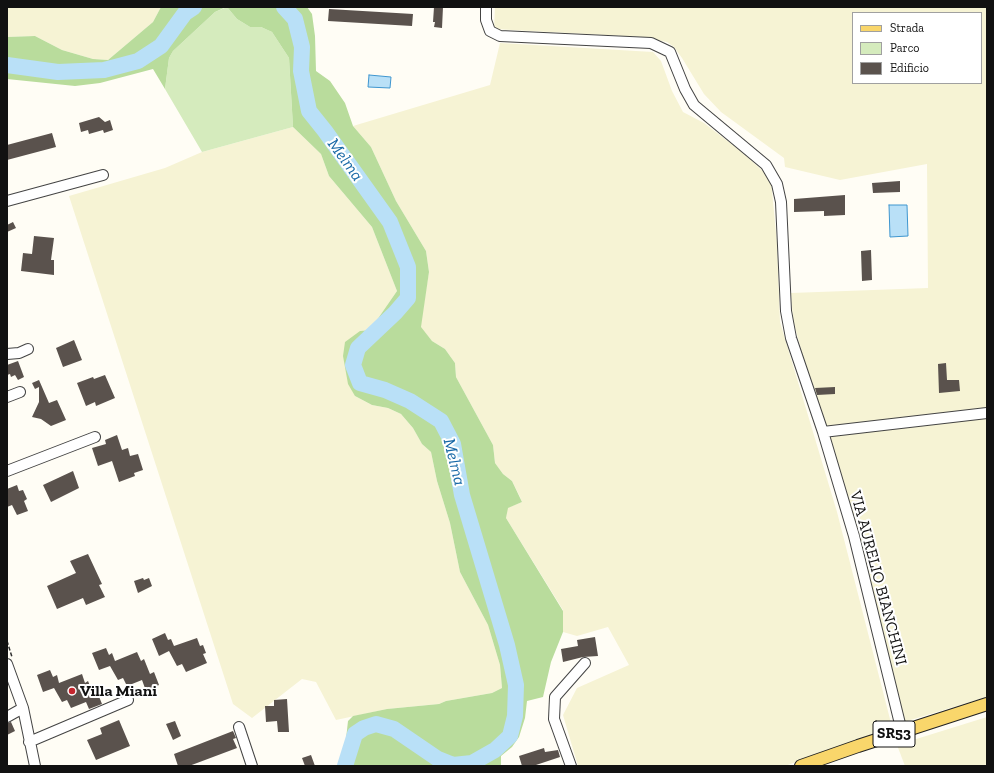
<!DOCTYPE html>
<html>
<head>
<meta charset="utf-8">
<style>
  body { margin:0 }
  #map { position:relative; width:994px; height:773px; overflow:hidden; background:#fffdf5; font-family:"Zilla Slab",serif }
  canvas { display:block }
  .frame { position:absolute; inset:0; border:8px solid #111; pointer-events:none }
  .legend { position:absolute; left:852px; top:12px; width:130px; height:72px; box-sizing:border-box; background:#fff; border:1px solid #a0a0a0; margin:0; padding:5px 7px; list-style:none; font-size:12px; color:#111 }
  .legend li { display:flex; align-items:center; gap:8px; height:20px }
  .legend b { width:20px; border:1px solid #a0a0a0 }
</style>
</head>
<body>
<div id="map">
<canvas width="994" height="773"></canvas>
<div class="frame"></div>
<ul class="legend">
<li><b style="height:5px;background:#f9d66b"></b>Strada</li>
<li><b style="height:11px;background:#d5ebbd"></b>Parco</li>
<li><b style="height:11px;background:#5a524d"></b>Edificio</li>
</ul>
</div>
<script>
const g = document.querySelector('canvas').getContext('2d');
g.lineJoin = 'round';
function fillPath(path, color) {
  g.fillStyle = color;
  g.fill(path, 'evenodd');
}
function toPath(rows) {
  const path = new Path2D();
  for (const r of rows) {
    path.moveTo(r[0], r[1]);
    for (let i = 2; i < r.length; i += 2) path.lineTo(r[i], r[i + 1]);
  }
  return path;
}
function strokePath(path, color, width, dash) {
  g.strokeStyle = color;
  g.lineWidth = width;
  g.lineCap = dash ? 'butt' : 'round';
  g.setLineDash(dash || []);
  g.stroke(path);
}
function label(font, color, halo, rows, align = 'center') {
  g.font = font + ' "Zilla Slab",serif';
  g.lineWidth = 4;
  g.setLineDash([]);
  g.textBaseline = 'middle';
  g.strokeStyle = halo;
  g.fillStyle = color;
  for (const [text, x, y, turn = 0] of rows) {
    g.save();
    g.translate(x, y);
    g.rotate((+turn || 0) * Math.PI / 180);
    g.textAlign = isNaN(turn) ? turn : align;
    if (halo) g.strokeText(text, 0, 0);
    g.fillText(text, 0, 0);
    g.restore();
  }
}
fillPath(toPath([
  [7,7,161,7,153,22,108,60,93,59,62,50,35,36,7,37],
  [495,7,987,7,987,697,904,722,793,320,791,293,928,288,927,164,840,180,785,167,784,158,721,112,704,94,682,58,674,47,667,42,642,37,494,29],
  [853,13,981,13,981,83,853,83],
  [500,43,653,52,661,61,672,91,683,112,704,123,742,152,767,175,771,181,777,243,780,322,837,512,892,727,785,766,578,766,563,715,577,688,629,665,608,627,577,636,563,632,563,610,506,518,507,508,522,502,520,497,512,481,503,474,495,463,493,445,456,377,455,363,445,349,432,341,420,327,429,272,426,251,396,201,371,147,353,126,490,85],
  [293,127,321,154,329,176,372,227,397,291,370,330,360,331,355,396,372,405,388,408,401,414,413,428,422,444,431,452,437,481,450,523,460,572,488,625,500,665,502,688,492,693,446,701,439,704,387,709,336,720,316,682,302,679,252,718,233,704,69,196,165,168,202,152],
  [987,717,987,766,905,766,897,745]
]), '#f6f3d4');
fillPath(toPath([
  [227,7,237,19,250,27,261,27,272,32,289,58,293,127,202,152,165,89,169,58,173,51,215,12]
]), '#d5ebbd');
fillPath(toPath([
  [161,7,226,7,215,12,173,51,169,58,165,89,153,69,100,83,75,86,7,79,7,37,35,36,62,50,93,59,108,60,153,22],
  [227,7,307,7,312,14,315,36,316,71,330,81,345,103,353,126,371,147,396,201,426,251,429,272,421,327,432,341,445,349,455,363,456,377,493,445,495,463,503,474,512,481,522,502,508,508,506,518,563,611,563,632,551,662,543,697,527,701,525,718,519,737,512,747,501,756,501,766,343,766,348,721,353,716,387,709,439,704,446,701,492,693,502,688,500,665,488,625,460,572,450,523,437,481,431,452,422,444,413,428,401,414,388,408,372,405,355,396,348,384,343,356,345,342,360,331,370,330,397,291,372,227,329,176,321,154,293,127,289,58,272,32,261,27,250,27,237,19]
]), '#b9dc9c');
const water = toPath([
  [369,75,391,77,390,88,368,87,369,75],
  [889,205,907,205,908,236,890,237,889,205]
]);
fillPath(water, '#b9e0f7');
strokePath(water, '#3f96cf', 1);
strokePath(toPath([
  [284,7,295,19,302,47,301,71,309,111,325,131,390,222,408,267,408,298,395,313,358,348,353,365,360,383,385,390,410,401,441,421,453,444,462,495,507,645,516,685,515,716,510,736,495,750,472,763,453,765,438,759,394,729,376,724,364,728,355,734,345,766],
  [7,65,58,72,104,70,138,61,161,46,185,13,194,7]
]), '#b9e0f7', 16);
fillPath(toPath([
  [434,7,443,7,442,28,434,27,435,22,433,22],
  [329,9,413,14,412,26,328,21],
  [99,117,105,122,110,120,113,130,104,133,103,130,89,134,88,130,81,132,79,123],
  [52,133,56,147,7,160,7,145],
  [900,181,900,192,873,193,872,183],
  [845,195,845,215,824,216,824,211,794,212,794,199],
  [13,222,16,228,7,232,7,225],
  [34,236,54,238,51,260,54,260,54,275,21,271,23,253,32,254],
  [871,250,872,280,862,281,861,251],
  [74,340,82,360,63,367,56,348],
  [18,361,24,377,18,380,15,375,11,377,10,374,7,375,7,365],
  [946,363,947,380,959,380,960,391,939,393,938,364],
  [105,375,115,398,96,406,95,402,86,406,77,383,93,377,94,379],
  [39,380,49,403,57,400,66,420,51,426,41,419,32,417,39,402,39,387,35,389,32,383],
  [835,387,835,394,817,395,815,388],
  [117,435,122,450,128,448,130,456,138,454,143,470,134,473,135,476,119,482,112,461,98,466,92,448,106,444,105,440],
  [73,471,79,488,51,502,43,485],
  [17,485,19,491,23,490,27,499,24,501,28,511,17,515,12,505,7,507,7,489],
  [88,554,102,584,99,585,105,597,86,605,83,598,57,609,47,586,76,573,70,561],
  [143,578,144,580,149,578,152,586,138,593,134,581],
  [165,633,168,640,171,639,174,646,197,638,200,646,203,645,206,653,203,654,207,663,186,672,182,664,177,666,169,651,159,656,152,639],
  [595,637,598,656,583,657,563,662,561,649,578,646,577,640],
  [106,648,109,655,112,653,115,661,137,652,141,661,144,659,150,674,154,672,159,685,146,691,142,680,127,686,123,678,118,680,110,666,99,670,92,653],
  [50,670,53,677,57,675,59,683,82,674,85,683,88,681,94,696,98,694,102,704,89,709,86,702,71,708,67,700,62,702,54,688,43,692,37,675],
  [287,699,289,732,278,732,277,721,266,722,265,706,274,706,274,700],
  [119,720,130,746,96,760,87,740,102,734,100,728],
  [175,721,181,736,173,740,166,724],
  [11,722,15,731,7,735,7,723],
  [233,731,236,738,233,739,237,748,189,766,178,766,174,754],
  [544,748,545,752,558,750,560,757,533,766,522,766,519,756],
  [311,755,315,766,305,766,302,758]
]), '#5a524d');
const minor = toPath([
  [486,7,486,20,490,31,500,36,651,43,670,52,685,89,694,105,766,165,777,184,781,202,786,311,791,338,823,432,854,536,902,732],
  [7,201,103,175],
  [7,354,19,353,28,349],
  [7,397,20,392],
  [823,432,987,413],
  [7,471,95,437],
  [7,664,23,708,35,766],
  [7,717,23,708],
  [239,727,252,766],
  [29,742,128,700],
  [571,766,554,719,555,697,585,663]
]);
const major = toPath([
  [801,766,858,746,987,704]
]);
strokePath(minor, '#444', 12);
strokePath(major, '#222', 14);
strokePath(toPath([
  [7,641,12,657]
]), '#333', 1.5, [4, 2]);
strokePath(minor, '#fff', 10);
strokePath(major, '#f9d66b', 12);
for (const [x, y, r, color] of [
  [72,691,4,"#c4262e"]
]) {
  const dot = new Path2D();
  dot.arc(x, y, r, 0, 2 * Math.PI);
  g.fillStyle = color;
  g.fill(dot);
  strokePath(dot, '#fff', 1.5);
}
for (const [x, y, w] of [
  [894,734,42]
]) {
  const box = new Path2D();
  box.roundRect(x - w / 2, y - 13, w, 26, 3);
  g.fillStyle = '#fff';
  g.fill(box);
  strokePath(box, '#111', 1);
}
label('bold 15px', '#111', null, [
  ["SR53",894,734]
]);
label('16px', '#111', '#fff', [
  ["VIA AURELIO BIANCHINI",878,578,75]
]);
label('bold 16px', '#111', '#fff', [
  ["Villa Miani",80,691]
], 'left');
label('italic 17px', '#1768a6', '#fff', [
  ["Melma",345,160,54],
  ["Melma",454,462,76]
]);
</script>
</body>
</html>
